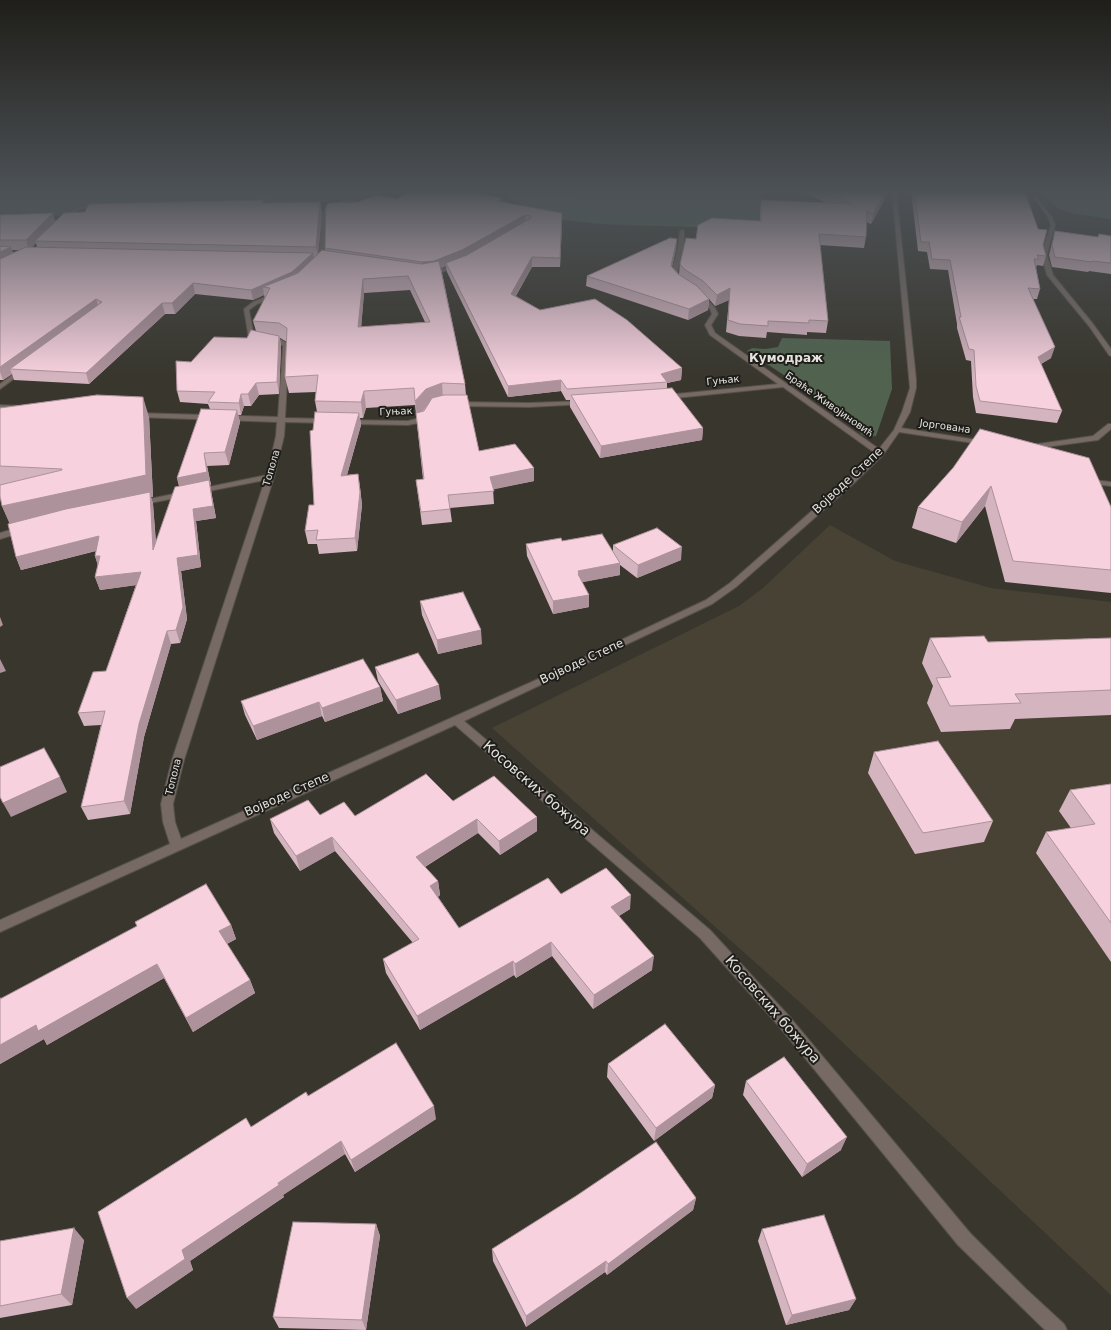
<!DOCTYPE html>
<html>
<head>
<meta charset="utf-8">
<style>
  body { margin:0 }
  canvas { display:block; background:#38362d }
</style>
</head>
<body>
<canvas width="1111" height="1330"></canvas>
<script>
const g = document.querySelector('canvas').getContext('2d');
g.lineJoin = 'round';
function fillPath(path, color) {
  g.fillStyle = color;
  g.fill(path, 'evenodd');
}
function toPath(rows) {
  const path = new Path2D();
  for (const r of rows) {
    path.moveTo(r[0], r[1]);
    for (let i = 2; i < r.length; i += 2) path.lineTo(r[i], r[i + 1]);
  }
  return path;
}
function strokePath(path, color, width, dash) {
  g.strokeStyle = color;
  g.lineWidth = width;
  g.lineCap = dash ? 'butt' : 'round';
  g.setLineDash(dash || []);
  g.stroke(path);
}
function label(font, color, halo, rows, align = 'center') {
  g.font = font + ' "DejaVu Sans",sans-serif';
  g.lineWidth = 4;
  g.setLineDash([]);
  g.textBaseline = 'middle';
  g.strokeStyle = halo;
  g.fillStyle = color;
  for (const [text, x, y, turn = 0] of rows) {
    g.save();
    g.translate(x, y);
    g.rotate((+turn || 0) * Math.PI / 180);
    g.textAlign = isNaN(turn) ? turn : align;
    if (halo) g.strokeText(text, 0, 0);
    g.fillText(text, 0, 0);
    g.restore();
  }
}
fillPath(toPath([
  [830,525,895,561,991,588,1111,602,1111,1295,803,1005,492,728,739,606,763,588]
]), '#474234');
fillPath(toPath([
  [0,190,376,190,367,195,334,201,79,208,63,216,0,221],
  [573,190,766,190,761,197,788,218,726,228,601,224,546,218,506,197,574,192],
  [1040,190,1111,190,1111,219,1070,213,1056,207],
  [782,338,890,341,892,389,876,436,868,437,862,435,851,423,819,398,747,351,752,348,765,349,778,347]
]), '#51634f');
const minor = toPath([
  [380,190,388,190,343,204,329,211,326,214,325,260,322,263,318,263,322,214,325,209,339,202,380,190],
  [892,190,896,190,916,379,916,388,910,412,901,428,984,441,987,441,987,445,899,432,883,455,853,484,736,587,712,604,464,721,710,930,788,1015,970,1233,1026,1289,1064,1324,1067,1330,1045,1330,958,1245,778,1025,700,938,455,725,0,932,0,920,170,844,163,822,161,804,172,760,265,480,199,493,195,491,199,489,267,475,276,436,277,422,136,417,132,415,136,413,278,417,283,346,280,344,249,339,244,309,253,302,275,293,279,293,279,295,257,304,249,310,254,337,282,340,289,345,285,418,328,419,332,421,328,423,285,422,284,436,274,477,184,760,173,804,175,822,181,839,545,676,706,600,730,583,847,480,875,453,783,387,666,399,663,397,666,395,778,384,710,335,705,325,712,314,710,309,697,294,700,292,715,308,718,314,711,325,715,333,879,449,894,430,902,412,910,388,892,190],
  [1036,197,1052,217,1055,225,1047,255,1053,275,1093,324,1111,349,1111,356,1109,355,1089,326,1047,275,1041,255,1051,225,1048,217,1034,198,1036,197],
  [100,204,102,206,80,209,64,223,60,222,77,207,100,204],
  [682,230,684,231,684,246,677,275,683,282,680,284,671,275,678,246,680,231,682,230],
  [459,263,461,264,461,266,429,276,426,274,459,263],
  [22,368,27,369,0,389,0,384,22,368],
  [584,401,586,402,586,404,529,407,456,406,453,404,456,402,529,403,584,401],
  [0,405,20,406,24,408,20,410,0,409,0,405],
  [423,412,430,414,424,422,408,425,348,424,344,422,348,420,408,421,419,418,423,412],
  [1108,424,1111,424,1111,429,1098,440,1031,449,1027,447,1031,445,1093,436,1108,424],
  [1093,480,1111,482,1111,486,1093,484,1093,480],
  [183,492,187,494,186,496,140,505,136,503,140,501,183,492],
  [23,526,26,527,26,531,0,539,0,533,23,526]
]);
strokePath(minor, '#545249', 2);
fillPath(minor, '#776963');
fillPath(toPath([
  [805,190,890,190,871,224,866,222,866,237,864,248,820,245,828,321,826,333,807,332,807,335,767,332,766,338,739,336,726,332,729,300,715,306,709,299,708,310,688,320,586,286,587,276,677,239,676,249,672,267,679,274,680,264,696,239,760,221,760,210,761,200,827,203,807,194],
  [911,190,1001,190,1043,245,1046,256,1043,266,1037,265,1036,268,1040,289,1037,299,1033,299,1051,358,1041,364,1062,411,1057,423,976,413,973,397,971,361,966,360,957,328,957,324,948,270,930,269,927,252,918,251],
  [397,199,503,202,562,222,560,267,532,267,516,296,540,310,682,368,681,380,667,383,667,388,703,428,702,440,600,458,570,407,570,400,566,400,561,391,508,397,447,272,446,266,441,268,465,384,466,395,479,451,534,481,493,489,494,504,450,508,452,522,422,525,416,480,423,479,415,405,366,408,363,418,360,418,361,425,347,475,358,474,360,487,362,505,357,551,319,554,317,544,308,544,305,531,314,505,313,430,317,412,315,401,316,392,289,393,285,377,287,342,282,339,280,338,281,347,279,394,259,395,251,406,244,406,241,415,238,415,240,422,229,465,207,466,211,485,210,485,216,518,196,521,201,567,181,571,187,619,180,643,171,644,144,737,130,814,88,820,81,807,101,725,84,726,78,713,106,671,136,585,100,590,95,577,98,565,95,556,96,551,21,570,16,557,10,524,2,506,0,496,0,408,149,417,153,497,151,497,153,504,156,542,179,486,177,478,210,409,208,404,180,402,177,391,191,362,247,338,256,331,253,321,265,299,264,295,253,300,195,294,175,314,165,314,89,384,14,380,12,374,3,380,0,380,0,215,56,221,264,203,320,202,322,212,318,254,325,250,325,248,358,202],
  [36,243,37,247,32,247],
  [12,250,19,250,13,253],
  [410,290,425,322,361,327,364,293],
  [1055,231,1098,237,1099,234,1111,236,1111,274,1089,271,1088,272,1052,267,1049,255],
  [953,468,1111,507,1111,593,1005,582,985,506,956,543,912,528,918,507],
  [526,544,613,551,613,545,681,560,637,578,620,565,620,575,582,582,589,595,589,607,553,614,527,556],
  [420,601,482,644,438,654,422,615],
  [930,638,988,642,1111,638,1111,715,1015,719,1010,729,941,732,927,703,933,686,922,663],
  [375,667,441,699,398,714,378,681],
  [380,687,383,701,325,722,322,716,257,740,245,715,241,701],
  [874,752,993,821,984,842,915,854,868,773],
  [1111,784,1111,962,1036,853,1046,832,1071,828,1059,811,1070,790],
  [453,801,537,831,500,855,478,833,425,867,438,881,440,895,438,897,459,928,561,894,630,909,619,916,652,970,593,1009,552,956,516,978,514,975,420,1030,386,973,383,959,413,943,335,851,300,871,274,833,270,819,320,815,355,816],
  [231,925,236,939,227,944,250,980,255,993,193,1032,164,978,47,1045,44,1039,0,1064,0,997,1,999],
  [608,1064,715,1085,712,1098,654,1141,607,1077],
  [746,1081,841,1150,802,1177,743,1095],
  [308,1096,436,1119,355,1172,345,1154,283,1195,284,1197,190,1261,193,1270,136,1309,251,1127],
  [696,1198,693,1210,607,1275,605,1272,526,1327,493,1261,492,1249],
  [376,1224,380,1236,366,1330,279,1328,273,1317],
  [762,1229,856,1299,849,1310,786,1325,758,1241],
  [84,1240,72,1305,0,1318,0,1241]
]), '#d4b4bf');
fillPath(toPath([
  [887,190,890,190,871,224,873,214],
  [502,198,503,207,497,201],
  [320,202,322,212,318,256,316,247],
  [53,213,56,223,35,241,36,243,29,250,26,240],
  [562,213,562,222,560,267,560,258],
  [525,215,525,224,462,260,446,263,446,266,435,271,423,271,422,262],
  [677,239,676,249,670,276,671,266],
  [11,247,14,256,0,263,0,252],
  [313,253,314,263,270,288,263,287,264,295,253,300,251,290],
  [532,257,532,267,511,304,511,294],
  [363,279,364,293,360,342,358,327],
  [193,283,195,294,175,314,172,303],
  [730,288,729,300,715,306,717,295],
  [96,299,99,310,10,369,12,374,3,380,0,372,0,362],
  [709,299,708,310,688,320,689,309],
  [162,303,165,314,89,384,86,373],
  [279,336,281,347,279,394,277,382],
  [1055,347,1051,358,1034,368,1038,357],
  [682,368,681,380,667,383,667,382,661,374],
  [561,380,561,391,508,397,508,386],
  [256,383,259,395,251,406,248,394],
  [442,383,443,400,427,406,417,417,415,401,426,389],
  [364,391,366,408,363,418,361,402],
  [241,394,244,406,241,415,239,403],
  [143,397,149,417,153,497,151,497,153,504,157,562,153,550,150,498,12,529,2,506,146,475],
  [237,410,240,422,229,465,225,452],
  [359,413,361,425,343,489,341,476],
  [703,428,702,440,600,458,601,446],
  [204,453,207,466,211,485,210,485,216,518,196,521,201,567,181,571,187,619,180,643,176,630,177,558,181,491,177,478],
  [534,468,534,481,491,490,490,477],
  [358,474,362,505,357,551,355,538],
  [991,486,985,506,956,543,962,522],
  [99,536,103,549,21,570,16,557],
  [682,547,681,560,637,578,638,565],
  [95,556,100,556,99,569],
  [620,563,620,575,579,583,577,586,578,571],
  [141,572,145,584,100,590,95,577],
  [589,595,589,607,553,614,553,601],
  [0,617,3,625,0,627],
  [481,630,482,644,438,654,437,640],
  [167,631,171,644,144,737,130,814,124,801,139,724],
  [0,659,6,671,0,673],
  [439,685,441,699,398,714,396,700],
  [380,687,383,701,325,722,322,708],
  [319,702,322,716,257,740,253,726],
  [60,777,67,792,11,817,3,803],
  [537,817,537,831,500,855,499,841],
  [477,819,478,833,418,871,416,857],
  [332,837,335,851,300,871,296,856],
  [438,881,440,895,432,900,430,886],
  [631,895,630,909,610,921,611,907],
  [231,925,236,939,225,945,219,931],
  [551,942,552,956,516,978,515,964],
  [654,956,652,970,593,1009,594,995],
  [513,961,514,975,420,1030,417,1016],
  [157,964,164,978,47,1045,44,1039,0,1064,0,1045,36,1025],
  [250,980,255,993,193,1032,186,1018],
  [715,1085,712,1098,654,1141,656,1128],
  [434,1106,436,1119,355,1172,351,1160],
  [847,1137,841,1150,802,1177,807,1164],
  [341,1141,345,1154,283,1195,284,1197,190,1261,193,1270,136,1309,127,1298,182,1250,278,1183],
  [696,1198,693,1210,607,1275,608,1264],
  [376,1224,380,1236,366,1330,362,1320],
  [74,1228,84,1240,72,1305,61,1294],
  [606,1261,605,1272,526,1327,526,1316],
  [856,1299,849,1310,786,1325,792,1315]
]), '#ad929b');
const building = toPath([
  [411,190,458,190,502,198,497,201,562,213,560,258,532,257,511,294,540,310,595,299,627,320,682,368,661,374,667,382,567,389,561,380,508,386,446,263,467,255,531,218,531,216,525,215,462,250,434,261,422,262,325,248,326,206,329,203,358,202,376,195,397,199,411,190],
  [822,190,887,190,873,214,867,211,866,237,819,234,828,321,809,320,809,323,768,321,768,326,740,324,728,320,730,288,717,295,703,281,684,269,680,264,686,238,696,239,698,225,712,218,761,221,761,200,852,204,822,190],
  [914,190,1001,190,1025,192,1038,229,1047,230,1043,245,1046,256,1037,255,1039,259,1034,259,1040,289,1028,288,1055,347,1038,357,1062,411,980,401,976,386,974,350,969,349,959,317,961,317,950,260,932,259,929,242,921,242,914,190],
  [264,200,262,203,320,202,316,247,35,241,64,213,85,212,89,204,264,200],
  [53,213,26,240,0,240,0,215,53,213],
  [1055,231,1098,237,1099,234,1111,236,1111,263,1092,261,1092,262,1055,257,1052,245,1055,231],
  [670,238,677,239,671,266,678,274,697,286,709,299,689,309,587,276,670,238],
  [0,246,11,247,0,252,0,246],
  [26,247,313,253,292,272,251,290,193,283,172,303,162,303,86,373,10,369,102,302,96,299,0,367,0,259,26,247],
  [322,250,422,264,439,261,465,384,442,383,426,389,415,401,414,388,364,391,361,402,315,401,318,375,285,377,287,328,279,323,253,321,270,288,263,287,298,273,322,250],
  [408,276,430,322,358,327,363,279,408,276],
  [251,330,279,336,277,382,256,383,248,394,241,394,239,403,208,402,215,392,177,391,176,361,191,362,214,337,247,338,251,330],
  [672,388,703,428,601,446,571,395,672,388],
  [97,395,143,397,146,475,2,506,0,496,0,485,62,470,62,469,0,466,0,408,97,395],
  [444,395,467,395,479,451,515,444,534,468,490,477,494,491,448,495,450,509,421,512,416,480,424,479,416,413,424,411,432,398,444,395],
  [201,409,237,410,225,452,204,453,207,472,177,478,201,409],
  [315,412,359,413,341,476,358,474,360,492,355,538,316,540,318,530,305,531,309,505,314,505,310,431,313,430,315,412],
  [980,429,1089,458,1111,507,1111,570,1013,561,991,486,962,522,918,507,953,468,980,429],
  [209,480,213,506,193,509,198,555,177,558,183,607,176,630,167,631,139,724,124,801,81,807,105,711,78,713,93,672,106,671,141,572,95,577,100,556,95,556,99,536,16,557,8,524,66,509,150,492,153,550,175,487,209,480],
  [657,528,682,547,638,565,613,545,657,528],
  [602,534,620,563,578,571,579,573,578,574,589,595,553,601,526,544,561,538,562,541,602,534],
  [463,592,481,630,437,640,420,601,463,592],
  [984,636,988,642,1111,638,1111,690,1015,694,1021,703,950,706,936,678,951,677,930,638,984,636],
  [418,653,439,685,396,700,375,667,418,653],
  [363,659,380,687,322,708,319,702,253,726,241,701,363,659],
  [938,741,993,821,923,833,874,752,938,741],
  [44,748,60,777,3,803,0,797,0,767,44,748],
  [426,774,453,801,494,776,537,817,499,841,477,819,416,857,438,881,430,886,459,928,548,878,561,894,606,868,631,895,611,907,654,956,594,995,551,942,515,964,513,961,417,1016,383,959,419,939,332,837,296,856,270,819,308,800,320,815,344,802,355,816,426,774],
  [1111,784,1111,923,1046,832,1095,824,1070,790,1111,784],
  [206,884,231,925,219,931,250,980,186,1018,157,964,38,1031,36,1025,0,1045,0,999,137,926,135,922,206,884],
  [665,1024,715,1085,656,1128,608,1064,665,1024],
  [396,1043,434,1106,351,1160,341,1141,278,1183,279,1185,182,1250,185,1259,127,1298,98,1212,246,1118,251,1127,306,1092,308,1096,396,1043],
  [784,1057,847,1137,807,1164,746,1081,784,1057],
  [656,1142,696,1198,608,1264,606,1261,526,1316,492,1249,576,1196,656,1142],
  [824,1215,856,1299,792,1315,762,1229,824,1215],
  [293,1222,376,1224,362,1320,273,1317,293,1222],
  [74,1228,61,1294,0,1306,0,1241,74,1228]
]);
fillPath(building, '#f7d1de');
strokePath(building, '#ad929b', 1);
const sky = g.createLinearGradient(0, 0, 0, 376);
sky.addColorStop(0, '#1f1e19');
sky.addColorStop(0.51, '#4d5257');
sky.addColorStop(1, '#4d525700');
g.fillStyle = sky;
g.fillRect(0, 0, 1111, 376);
label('10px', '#e4e3de', '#1e1d19', [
  ["Гуњак",723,381,-6],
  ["Браће Живојиновић",829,405,35],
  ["Гуњак",396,412,-2],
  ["Јоргована",945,427,8],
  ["Топола",272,468,-74],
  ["Топола",174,777,-76]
]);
label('bold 12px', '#e4e3de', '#1e1d19', [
  ["Кумодраж",786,359]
]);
label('12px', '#e4e3de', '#1e1d19', [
  ["Војводе Степе",848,481,-43],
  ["Војводе Степе",582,662,-25],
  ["Војводе Степе",287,795,-24]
]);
label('14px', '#e4e3de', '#1e1d19', [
  ["Косовских божура",536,789,41],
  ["Косовских божура",772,1010,49]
]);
</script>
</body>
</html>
